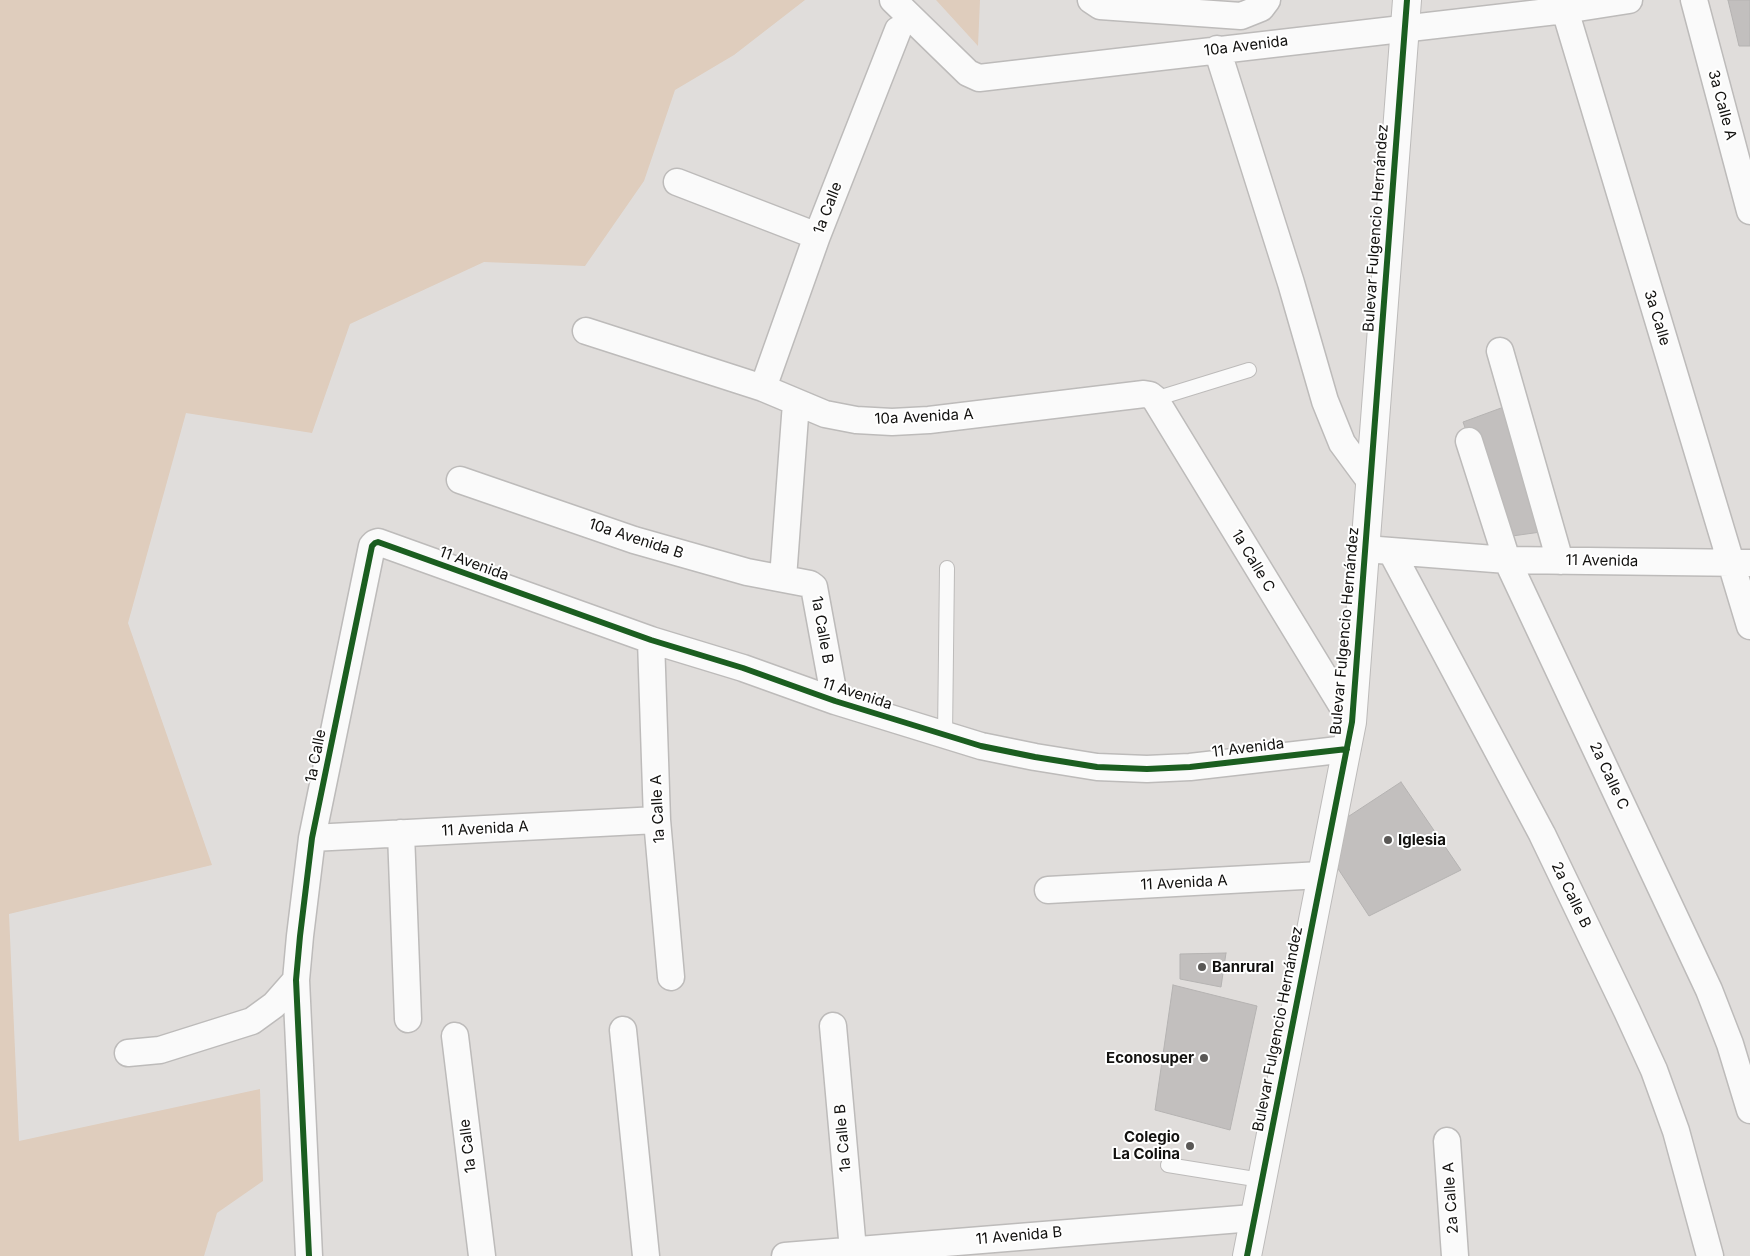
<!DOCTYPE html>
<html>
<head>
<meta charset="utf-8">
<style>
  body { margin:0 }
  canvas { display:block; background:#e0dddb }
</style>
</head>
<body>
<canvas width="1750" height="1256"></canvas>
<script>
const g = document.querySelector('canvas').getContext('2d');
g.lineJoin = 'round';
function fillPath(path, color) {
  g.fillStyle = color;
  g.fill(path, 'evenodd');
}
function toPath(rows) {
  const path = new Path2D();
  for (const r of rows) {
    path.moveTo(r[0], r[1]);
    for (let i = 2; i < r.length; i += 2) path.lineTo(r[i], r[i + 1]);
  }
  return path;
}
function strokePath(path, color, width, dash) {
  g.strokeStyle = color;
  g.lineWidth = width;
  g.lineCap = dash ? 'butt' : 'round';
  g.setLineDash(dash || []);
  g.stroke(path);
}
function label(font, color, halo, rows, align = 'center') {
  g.font = font + ' Inter,sans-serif';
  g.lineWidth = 4;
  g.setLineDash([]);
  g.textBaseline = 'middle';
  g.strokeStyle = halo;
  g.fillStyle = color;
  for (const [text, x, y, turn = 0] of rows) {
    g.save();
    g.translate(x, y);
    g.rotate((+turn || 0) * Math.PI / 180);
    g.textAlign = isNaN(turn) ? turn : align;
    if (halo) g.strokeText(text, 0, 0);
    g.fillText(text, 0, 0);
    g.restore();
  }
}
fillPath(toPath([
  [0,0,805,0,734,55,675,90,644,181,585,266,484,262,350,324,312,433,186,413,128,623,212,865,9,914,19,1141,260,1089,263,1181,217,1213,204,1256,0,1256],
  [936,0,980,0,978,46]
]), '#dfcdbd');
const building = toPath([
  [1728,0,1750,0,1750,46,1739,46,1728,0],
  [1512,404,1548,531,1505,537,1463,422,1512,404],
  [1401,782,1461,870,1369,916,1331,858,1340,822,1401,782],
  [1226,953,1221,987,1180,979,1180,954,1226,953],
  [1173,985,1257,1006,1230,1130,1155,1110,1173,985]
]);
fillPath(building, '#c2bfbe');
strokePath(building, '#b5b3b2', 1);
const service = toPath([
  [1155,399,1249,370],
  [945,736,947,568],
  [1168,1165,1261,1180]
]);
const minor = toPath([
  [893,0,968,73,979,78,1565,10,1629,0],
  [1091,0,1100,6,1241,16,1261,8,1267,0],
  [1694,0,1750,211],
  [1565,10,1750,626],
  [1217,49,1291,283,1325,401,1342,443,1370,481],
  [677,182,817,236],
  [586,331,763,388,825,414,856,420,892,422,929,420,1144,394,1150,395,1155,399,1352,722],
  [1500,351,1560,561],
  [763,388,817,236,898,30],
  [1469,441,1507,560,1709,990,1730,1044,1750,1110],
  [460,480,634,540,747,572,810,584,814,587,835,701],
  [1378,550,1507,560,1750,563],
  [1391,551,1542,834,1627,1011,1654,1070,1676,1131,1710,1256],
  [783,578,796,403],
  [651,640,657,820,671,977],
  [401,833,408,1019],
  [312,838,657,820],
  [1048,890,1321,875],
  [833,1026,853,1250],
  [623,1030,646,1256],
  [455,1036,482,1256],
  [128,1053,160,1050,252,1021,274,1005,296,980],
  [1447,1141,1455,1256],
  [309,1256,296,980,300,936,312,838,372,546,375,543,378,542,651,640,743,668,835,701,981,746,1035,757,1097,767,1147,769,1190,767,1347,749],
  [785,1256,1253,1218]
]);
const tertiary = toPath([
  [1247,1256,1352,722,1407,0]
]);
strokePath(service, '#bdbbba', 16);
strokePath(minor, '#bdbbba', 29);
strokePath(tertiary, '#bdbbba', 30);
strokePath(service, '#fafafa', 14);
strokePath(minor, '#fafafa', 26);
strokePath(tertiary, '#fafafa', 28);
strokePath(toPath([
  [309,1256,296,980,300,936,312,838,372,546,375,543,378,542,651,640,743,668,835,701,981,746,1035,757,1097,767,1147,769,1190,767,1347,749],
  [1247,1256,1352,722,1407,0]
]), '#1b5e20', 6);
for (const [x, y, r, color] of [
  [1388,840,5,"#5a5856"],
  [1202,967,5,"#5a5856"],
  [1204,1058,5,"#5a5856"],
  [1190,1146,5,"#5a5856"]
]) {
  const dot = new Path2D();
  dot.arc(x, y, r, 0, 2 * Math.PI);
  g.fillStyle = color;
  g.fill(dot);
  strokePath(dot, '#fff', 2);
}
label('15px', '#12110f', '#fff', [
  ["10a Avenida",1246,46,-7],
  ["3a Calle A",1722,105,75],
  ["1a Calle",828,208,-69],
  ["Bulevar Fulgencio Hernández",1376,228,-86],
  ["3a Calle",1657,318,73],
  ["10a Avenida A",924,417,-3],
  ["10a Avenida B",636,539,18],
  ["1a Calle C",1253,561,59],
  ["11 Avenida",1602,561,1],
  ["11 Avenida",474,564,20],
  ["1a Calle B",822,630,80],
  ["Bulevar Fulgencio Hernández",1345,631,-85],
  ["11 Avenida",857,694,18],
  ["11 Avenida",1248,748,-7],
  ["1a Calle",316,756,-79],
  ["2a Calle C",1609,776,65],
  ["1a Calle A",658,809,-93],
  ["11 Avenida A",485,829,-3],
  ["11 Avenida A",1184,883,-3],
  ["2a Calle B",1571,895,64],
  ["Bulevar Fulgencio Hernández",1278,1029,-79],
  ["1a Calle B",843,1138,-95],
  ["1a Calle",468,1146,-97],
  ["2a Calle A",1451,1198,-94],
  ["11 Avenida B",1019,1236,-5]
]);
label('bold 15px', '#12110f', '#fff', [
  ["Iglesia",1398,840],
  ["Banrural",1212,967],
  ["Econosuper",1194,1058,"right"],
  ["Colegio",1180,1137,"right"],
  ["La Colina",1180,1154,"right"]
], 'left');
</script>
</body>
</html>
